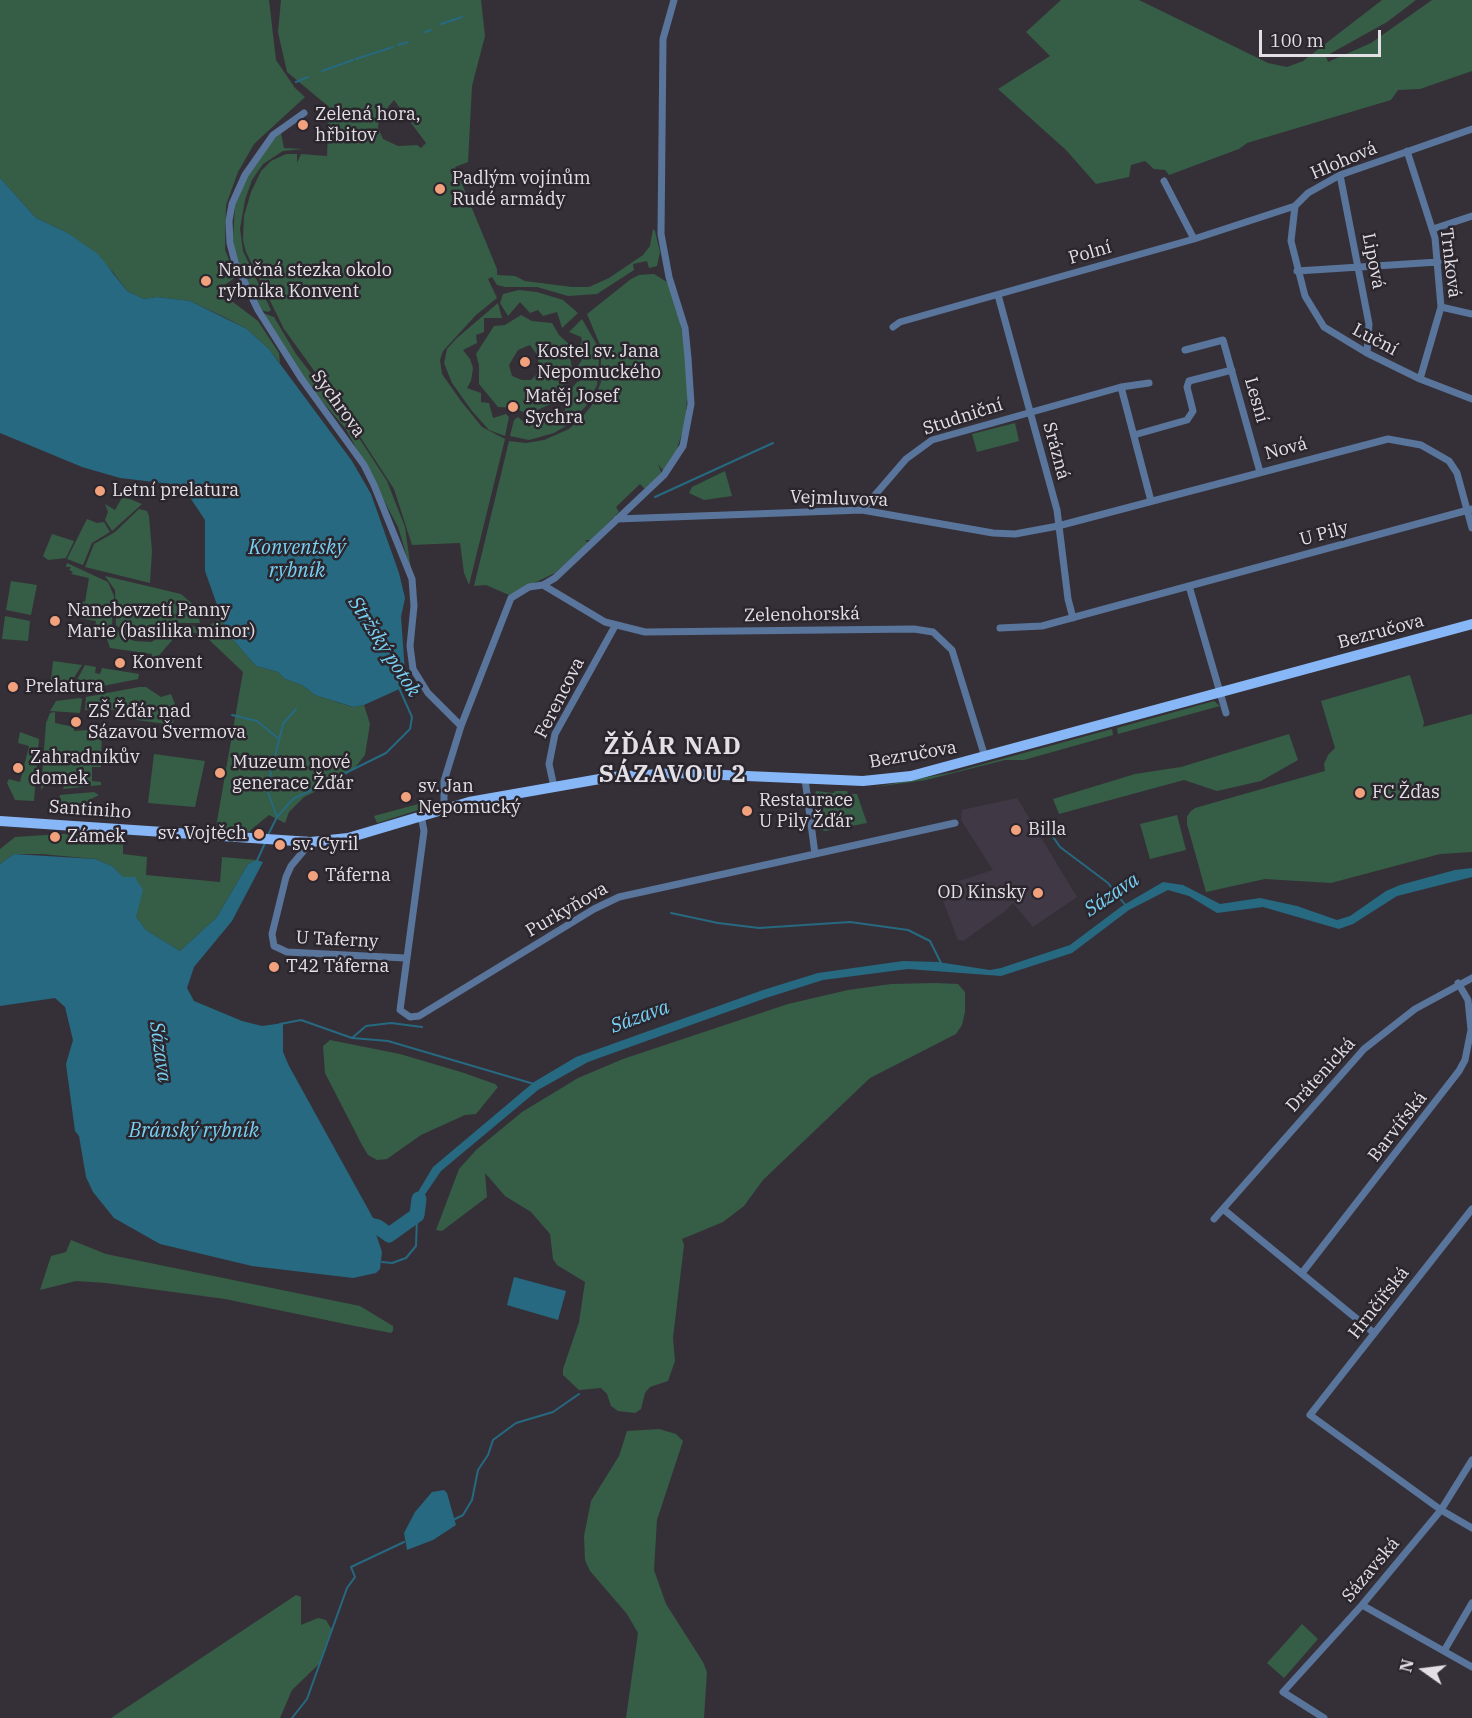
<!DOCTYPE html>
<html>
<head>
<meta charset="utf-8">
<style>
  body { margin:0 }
  #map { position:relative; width:1472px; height:1718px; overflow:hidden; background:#353038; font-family:"IBM Plex Serif",serif }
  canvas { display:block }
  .north { position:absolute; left:1394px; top:1640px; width:60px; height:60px; -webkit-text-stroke:4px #2b262e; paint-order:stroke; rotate:284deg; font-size:16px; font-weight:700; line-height:24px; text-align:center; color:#e3e0e5 }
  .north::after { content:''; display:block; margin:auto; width:21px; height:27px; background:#e3e0e5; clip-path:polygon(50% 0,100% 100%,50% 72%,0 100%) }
  .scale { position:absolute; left:1259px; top:30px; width:122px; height:27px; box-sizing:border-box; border:3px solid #e3e0e5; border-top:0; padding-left:8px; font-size:18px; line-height:21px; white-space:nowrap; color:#e3e0e5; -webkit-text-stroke:4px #2b262e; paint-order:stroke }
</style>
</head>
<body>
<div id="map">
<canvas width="1472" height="1718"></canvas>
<div class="north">N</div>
<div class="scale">100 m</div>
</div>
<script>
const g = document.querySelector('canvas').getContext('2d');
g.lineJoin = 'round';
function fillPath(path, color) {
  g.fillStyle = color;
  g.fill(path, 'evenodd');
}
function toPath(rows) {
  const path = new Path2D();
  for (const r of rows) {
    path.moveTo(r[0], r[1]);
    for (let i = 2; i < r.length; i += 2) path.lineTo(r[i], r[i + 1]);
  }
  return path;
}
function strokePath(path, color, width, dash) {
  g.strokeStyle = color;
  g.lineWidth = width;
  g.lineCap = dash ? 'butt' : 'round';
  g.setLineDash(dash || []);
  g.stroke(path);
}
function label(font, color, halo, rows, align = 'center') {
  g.font = font + ' "IBM Plex Serif",serif';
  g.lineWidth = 5;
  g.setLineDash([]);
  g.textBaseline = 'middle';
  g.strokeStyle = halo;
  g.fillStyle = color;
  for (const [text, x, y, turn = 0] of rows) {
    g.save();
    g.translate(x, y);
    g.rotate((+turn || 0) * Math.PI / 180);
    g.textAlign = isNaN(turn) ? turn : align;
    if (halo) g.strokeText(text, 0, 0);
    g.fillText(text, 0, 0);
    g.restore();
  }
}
fillPath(toPath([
  [1017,798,1077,897,1033,927,1013,903,1004,912,963,941,958,940,938,888,993,870,961,820,962,810]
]), '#413845');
fillPath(toPath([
  [0,0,269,0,276,60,295,88,305,97,254,144,238,172,226,205,225,250,236,277,223,286,225,296,258,321,279,353,280,363,269,349,247,329,224,317,190,301,157,297,144,299,127,291,113,272,66,232,36,218,0,178],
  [281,0,481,0,485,36,472,86,468,162,455,167,497,269,497,275,515,276,525,281,572,287,589,287,609,278,643,255,650,246,653,229,655,231,660,252,657,266,649,268,647,261,633,264,634,270,597,294,568,296,537,287,505,287,497,285,492,277,488,279,497,298,476,315,443,351,440,360,442,374,461,401,482,427,505,439,469,585,464,573,460,543,412,545,394,489,346,415,284,329,246,252,243,240,244,216,251,192,261,171,271,161,286,154,297,154,297,163,301,154,327,156,329,107,287,72,278,32],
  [394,100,426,143,421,148,417,145,398,146,383,139,378,128,379,118],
  [1061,0,1139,0,1268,63,1287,67,1303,61,1382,0,1416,0,1387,22,1326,56,1328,62,1371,43,1432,0,1472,0,1472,71,1420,89,1398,90,1391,100,1247,143,1239,149,1169,175,1165,170,1154,169,1145,161,1131,165,1129,177,1096,184,1066,150,998,89,1050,56,1026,32],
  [281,133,284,148,303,149,283,151,263,164,252,180,245,200,240,229,243,251,271,310,268,312,261,310,244,273,235,254,233,238,235,206,246,179,272,140],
  [654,274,667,282,671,290,679,315,684,346,688,386,685,424,675,455,664,472,658,464,662,474,645,489,640,484,616,507,619,512,591,540,585,540,588,543,555,573,509,595,486,585,474,586,509,441,526,443,544,440,569,429,583,416,592,405,601,382,601,348,608,351,600,345,587,314,631,279,639,275],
  [519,290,537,292,563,300,578,313,562,328,557,312,543,316,538,310,530,313,520,302,508,316,500,303,503,294],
  [498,303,502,318,484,318,484,332,476,335,477,343,463,350,470,359,473,368,471,381,467,388,481,393,481,402,489,403,493,418,506,414,509,417,505,436,489,430,472,411,452,383,444,363,447,349,457,338],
  [263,313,274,317,296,354,348,421,387,481,405,527,411,570,398,527,346,429,309,386],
  [521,315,532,321,552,323,559,335,571,346,570,357,573,375,561,391,558,401,528,414,514,408,498,407,479,384,479,365,476,354,494,326,505,325],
  [530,345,538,356,539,372,531,380,522,380,512,376,509,365,518,350],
  [582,319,597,345,599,358,597,385,586,406,569,424,554,433,529,440,510,436,514,420,518,417,529,427,539,415,547,417,551,410,565,411,567,394,577,382,585,379,577,367,582,360,576,354,582,341,581,337,569,332],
  [1015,423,1019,441,977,452,972,434],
  [725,471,732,496,704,500,689,493,692,487],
  [123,496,142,504,112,531,105,520,108,512,105,504,115,510],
  [139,509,147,511,149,516,152,551,150,583,85,567,94,544,115,532],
  [87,519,97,523,104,522,110,532,92,543,83,565,67,559],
  [52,534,74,541,66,558,48,560,43,556],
  [67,563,108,582,114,596,112,624,123,636,134,641,151,642,183,625,205,628,222,617,227,633,256,666,278,672,285,679,302,685,315,695,352,707,364,705,370,724,365,755,354,769,335,782,304,797,289,812,285,823,269,815,247,833,216,827,243,672,204,635,181,630,155,660,151,659,152,654,110,648,106,636,108,630,102,627,93,637,96,621,74,617,80,601,85,602,89,578,71,574,73,572,69,570,71,567,66,567],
  [105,576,181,594,197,608,200,623,177,623,163,633,149,638,127,635,116,625,115,590],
  [11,581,37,585,31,615,6,610],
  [5,616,30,621,28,641,2,639],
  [53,661,82,665,66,690,57,695,53,694,50,689],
  [85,665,96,667,95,673,100,674,102,668,139,674,138,679,73,692,72,689],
  [1410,675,1424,722,1423,727,1472,714,1472,852,1440,854,1331,883,1265,879,1206,892,1187,824,1187,817,1190,812,1195,808,1325,771,1324,764,1328,755,1335,748,1321,701],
  [139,687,146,687,161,697,171,694,175,704,173,725,137,720,137,718,129,717,130,710,85,710,86,697],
  [80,698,82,699,80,713,50,711,56,701],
  [1214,701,1220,706,1118,734,1117,728],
  [55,712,55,723,74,727,74,731,102,729,101,767,92,767,92,781,101,782,101,785,63,789,65,783,47,782,41,790,46,723,50,713],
  [1112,729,1113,735,1024,760,1005,760,926,780,875,787,954,772],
  [20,732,39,739,34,801,15,800,7,783,9,779,20,782,29,746,18,743],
  [1289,734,1298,760,1261,781,1217,791,1184,780,1059,814,1053,799,1135,774,1181,767],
  [154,754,205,761,195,807,148,803],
  [816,791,834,793,835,791,847,791,848,794,857,794,867,823,825,831,819,829,814,796],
  [94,792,99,795,89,800,85,809,59,807,60,795],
  [433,800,428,807,377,823,374,816],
  [1177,815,1186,850,1150,859,1140,824],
  [92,832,123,835,123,854,147,857,146,875,220,882,222,857,256,860,248,864,217,917,180,951,146,930,136,917,123,878,112,866,95,859,41,854,14,854,0,864,0,849,15,837],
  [936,983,958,984,965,992,965,1012,962,1025,956,1034,870,1078,763,1180,744,1206,723,1222,682,1239,684,1245,673,1338,675,1361,668,1381,650,1387,645,1393,641,1409,635,1413,618,1411,611,1406,607,1394,601,1388,579,1390,563,1375,563,1369,579,1322,585,1282,557,1265,553,1259,550,1234,531,1212,505,1196,485,1173,487,1197,442,1231,436,1230,459,1169,476,1150,522,1112,578,1078,623,1059,788,1004,848,990,891,984],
  [330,1040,400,1054,461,1072,495,1084,498,1087,476,1114,465,1115,421,1135,387,1159,377,1160,368,1155,362,1145,325,1073,323,1046],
  [71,1240,106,1254,360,1306,393,1326,393,1331,391,1333,355,1326,225,1299,106,1283,76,1281,40,1290,51,1256,66,1252],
  [659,1429,676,1434,683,1441,657,1520,654,1570,666,1604,703,1662,707,1672,704,1718,626,1718,638,1633,627,1614,590,1571,585,1560,584,1536,591,1501,619,1456,627,1431],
  [296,1595,301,1597,301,1625,318,1618,326,1620,332,1630,319,1664,292,1690,280,1718,111,1718],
  [1302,1624,1318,1639,1284,1678,1267,1663]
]), '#365d45');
fillPath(toPath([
  [0,178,36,218,66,232,98,254,127,291,144,299,157,297,190,301,247,329,269,349,352,461,371,494,399,573,405,598,401,617,406,686,364,705,353,707,315,695,302,685,285,679,278,672,256,666,227,633,205,571,205,520,191,499,172,484,120,478,82,467,0,433],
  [14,854,95,859,112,866,123,877,135,877,143,890,136,917,146,930,180,951,217,917,248,864,256,860,263,862,232,921,194,967,187,988,194,1001,242,1021,262,1026,283,1023,283,1052,289,1066,378,1227,376,1234,382,1252,380,1269,376,1273,353,1278,252,1266,160,1244,114,1218,93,1192,86,1177,79,1136,75,1131,66,1064,73,1040,65,1007,55,998,0,1006,0,864],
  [1472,868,1472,877,1397,896,1353,924,1339,929,1263,907,1217,913,1189,896,1168,890,1129,910,1072,953,1001,976,908,969,823,980,766,998,588,1062,538,1090,441,1171,424,1196,421,1215,413,1222,412,1212,418,1192,433,1167,534,1082,576,1057,763,990,818,973,903,961,938,962,990,970,1001,968,1070,945,1122,906,1163,882,1183,885,1220,904,1260,898,1297,906,1337,920,1350,916,1386,891,1400,885,1455,870],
  [514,1277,566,1291,558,1320,507,1305],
  [444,1490,447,1493,456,1525,433,1540,407,1550,404,1533,415,1512,432,1492]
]), '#266980');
strokePath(toPath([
  [441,24,462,17],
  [425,32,431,30],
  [398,45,408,42],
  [356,59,393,47],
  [322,71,353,60],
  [296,82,308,77],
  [655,497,773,443],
  [232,715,257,721,279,739],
  [277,817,267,789,283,724,296,709],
  [1049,831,1060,847,1108,883,1126,906],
  [268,835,277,817,293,799,386,753,410,729,412,717,399,688],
  [256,863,265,843],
  [671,913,718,923,759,928,850,922,908,930,930,941,942,965],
  [280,1024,301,1020,352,1038,388,1041,534,1084],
  [352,1038,366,1026,391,1023,422,1027],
  [382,1262,392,1263,406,1258,416,1246,417,1217],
  [453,1520,463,1515,472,1500,478,1470,488,1455,493,1440,516,1423,553,1412,579,1394],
  [292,1718,307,1699,347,1588,355,1577,351,1567,404,1542]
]), '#266980', 2);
strokePath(toPath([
  [359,1222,378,1227,389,1235,417,1215,419,1199]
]), '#266980', 15);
strokePath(toPath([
  [304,113,273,135,245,175,232,204,229,221,230,243,235,262,258,310,301,378,364,465,374,485,412,579,414,606,410,646,413,669,428,693,461,726],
  [1472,129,1340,175,1308,193,1295,206,1291,241,1305,296,1324,327,1367,353,1420,379,1472,399],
  [1407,151,1435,238,1441,307,1420,379],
  [1340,175,1369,324,1367,353],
  [1164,181,1194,239],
  [1433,229,1472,216],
  [1297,271,1438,262],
  [998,295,1057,510,1068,599,1073,618],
  [1441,307,1472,314],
  [893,327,900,322,1194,239,1295,206],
  [1185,350,1223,340,1260,472],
  [1121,387,1151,501],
  [1134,435,1187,420,1193,411,1187,387,1189,381,1232,370],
  [862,510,906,459,932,440,1121,387,1149,383],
  [617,519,862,510,993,533,1015,534,1058,526,1388,439,1421,445,1449,461,1457,473,1472,528],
  [543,585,605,622,645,632,914,629,933,632,952,650,985,757],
  [1189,586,1226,713],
  [1000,628,1042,626,1472,509],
  [554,787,549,764,555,734,615,626],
  [444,808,444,781,461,726,511,598,529,587,543,585,555,578,664,475,683,446,691,404,688,358,685,328,669,277,661,234,663,39,674,0],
  [421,815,424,831,400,1010,410,1017,419,1016,594,909,619,897,815,854,805,779],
  [311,842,291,866,286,877,272,934,274,946,287,952,405,958],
  [815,854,955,823],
  [1223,1209,1374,1333],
  [1472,1209,1310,1415,1441,1510,1472,1528],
  [1214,1219,1364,1049,1415,1009,1472,978],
  [1302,1273,1459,1071,1465,1060,1471,1030,1468,1000,1458,983],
  [1362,1605,1472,1667],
  [1444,1651,1472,1603],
  [1324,1718,1283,1692,1362,1605,1441,1510,1472,1460]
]), '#59759c', 7);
strokePath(toPath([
  [0,821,311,842,348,838,469,802,611,777,677,773,863,781,911,776,1472,624]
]), '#88b7f7', 10);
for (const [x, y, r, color] of [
  [303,125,6,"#f1a17c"],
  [440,189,6,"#f1a17c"],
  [206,281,6,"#f1a17c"],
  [525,362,6,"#f1a17c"],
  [513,407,6,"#f1a17c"],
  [100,491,6,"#f1a17c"],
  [55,621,6,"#f1a17c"],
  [120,663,6,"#f1a17c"],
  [13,687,6,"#f1a17c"],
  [76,722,6,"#f1a17c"],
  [18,768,6,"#f1a17c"],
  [220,773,6,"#f1a17c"],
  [1360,793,6,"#f1a17c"],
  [406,797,6,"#f1a17c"],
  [747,811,6,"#f1a17c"],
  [1016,830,6,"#f1a17c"],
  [259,834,6,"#f1a17c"],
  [55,837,6,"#f1a17c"],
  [280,845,6,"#f1a17c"],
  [313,876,6,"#f1a17c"],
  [1038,893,6,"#f1a17c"],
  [274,967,6,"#f1a17c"]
]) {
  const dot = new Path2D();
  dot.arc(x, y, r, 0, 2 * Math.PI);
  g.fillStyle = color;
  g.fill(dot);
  strokePath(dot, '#2b262e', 2);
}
label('18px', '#e3e0e5', '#2b262e', [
  ["Zelená hora,",315,115],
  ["hřbitov",315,136],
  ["Padlým vojínům",452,179],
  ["Rudé armády",452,200],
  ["Naučná stezka okolo",218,271],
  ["rybníka Konvent",218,292],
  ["Kostel sv. Jana",537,352],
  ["Nepomuckého",537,373],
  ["Matěj Josef",525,397],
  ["Sychra",525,418],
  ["Letní prelatura",112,491],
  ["Nanebevzetí Panny",67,611],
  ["Marie (basilika minor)",67,632],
  ["Konvent",132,663],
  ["Prelatura",25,687],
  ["ZŠ Žďár nad",88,712],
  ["Sázavou Švermova",88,733],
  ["Zahradníkův",30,758],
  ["domek",30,779],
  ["Muzeum nové",232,763],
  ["generace Žďár",232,784],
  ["sv. Jan",418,787],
  ["Nepomucký",418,808],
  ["FC Žďas",1372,793],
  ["Restaurace",759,801],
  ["U Pily Žďár",759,822],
  ["Billa",1028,830],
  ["sv. Vojtěch",247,834,"right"],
  ["Zámek",67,837],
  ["sv. Cyril",292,845],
  ["Táferna",325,876],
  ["OD Kinsky",1026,893,"right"],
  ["T42 Táferna",286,967]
], 'left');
label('18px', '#e3e0e5', '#2b262e', [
  ["Hlohová",1344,161,-23],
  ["Polní",1090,253,-16],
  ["Lipová",1373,261,79],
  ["Trnková",1450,263,83],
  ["Luční",1375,340,28],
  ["Lesní",1256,400,74],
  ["Sychrova",338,404,54],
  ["Studniční",963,417,-18],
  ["Nová",1286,449,-15],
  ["Srázná",1056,451,75],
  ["Vejmluvova",839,499,2],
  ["U Pily",1324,534,-15],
  ["Zelenohorská",802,615,-1],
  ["Bezručova",1381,632,-15],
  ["Ferencova",560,698,-63],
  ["Bezručova",913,755,-10],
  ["Santiniho",90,810,4],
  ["Purkyňova",567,910,-30],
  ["U Taferny",337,940,3],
  ["Drátenická",1321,1075,-48],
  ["Barvířská",1398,1127,-52],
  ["Hrnčířská",1379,1303,-52],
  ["Sázavská",1371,1570,-50]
]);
label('italic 20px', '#77d2f4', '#2b262e', [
  ["Konventský",297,548],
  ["rybník",297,571],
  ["Stržský potok",384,647,57],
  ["Sázava",1112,895,-34],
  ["Sázava",640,1017,-20],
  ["Sázava",160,1052,82],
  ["Bránský rybník",194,1131]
]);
g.letterSpacing = '1.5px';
label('bold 24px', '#e3e0e5', '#2b262e', [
  ["ŽĎÁR NAD",673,747],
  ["SÁZAVOU 2",673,775]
]);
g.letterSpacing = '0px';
</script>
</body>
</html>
